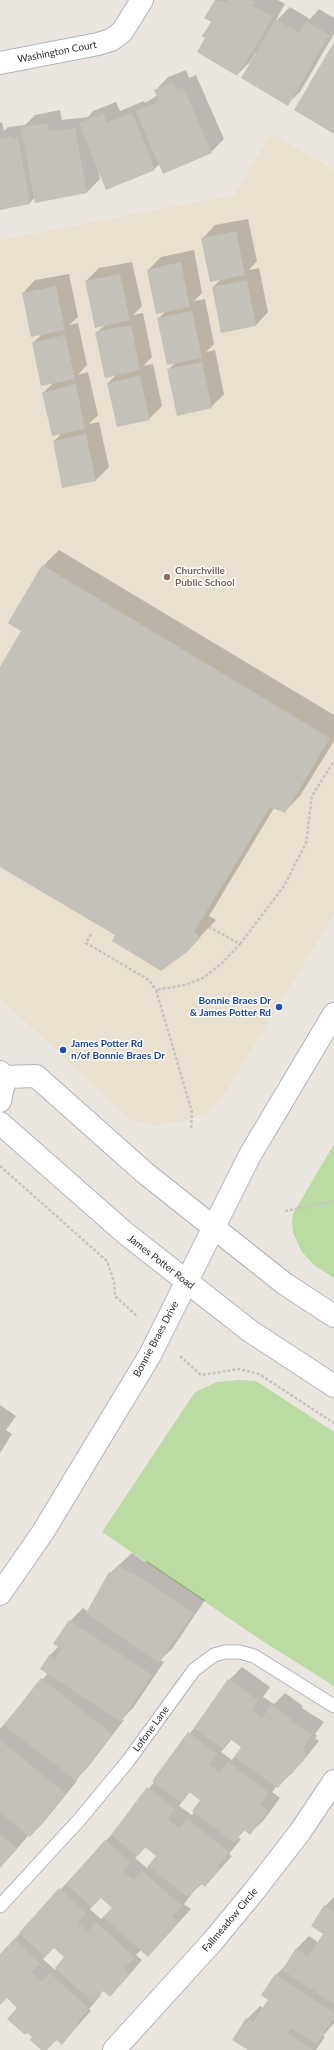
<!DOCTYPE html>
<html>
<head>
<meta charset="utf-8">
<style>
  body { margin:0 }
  canvas { display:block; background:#ebe5df }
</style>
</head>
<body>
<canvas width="334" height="2050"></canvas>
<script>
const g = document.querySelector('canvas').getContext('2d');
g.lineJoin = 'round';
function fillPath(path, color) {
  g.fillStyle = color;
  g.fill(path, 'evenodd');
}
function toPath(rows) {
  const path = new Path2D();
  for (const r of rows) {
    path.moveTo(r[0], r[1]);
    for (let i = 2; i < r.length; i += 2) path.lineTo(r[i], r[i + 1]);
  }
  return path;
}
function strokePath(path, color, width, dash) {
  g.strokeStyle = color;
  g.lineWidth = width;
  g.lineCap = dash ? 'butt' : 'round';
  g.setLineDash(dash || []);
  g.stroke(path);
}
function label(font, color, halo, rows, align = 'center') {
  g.font = font + ' Lato,sans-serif';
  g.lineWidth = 3;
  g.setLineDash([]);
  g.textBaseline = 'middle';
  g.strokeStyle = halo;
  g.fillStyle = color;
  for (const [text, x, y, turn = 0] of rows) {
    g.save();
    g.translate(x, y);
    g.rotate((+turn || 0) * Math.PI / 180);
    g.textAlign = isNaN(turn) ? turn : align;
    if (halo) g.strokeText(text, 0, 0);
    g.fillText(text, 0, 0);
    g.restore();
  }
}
fillPath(toPath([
  [271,133,334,170,334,914,221,1100,206,1112,188,1120,153,1126,128,1118,0,998,0,240,234,195]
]), '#eae0d0');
fillPath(toPath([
  [334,1144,334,1278,314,1265,302,1252,293,1233,292,1222,293,1214],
  [239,1380,256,1381,334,1432,334,1686,261,1640,102,1532,195,1392,217,1382]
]), '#badba2');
fillPath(toPath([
  [216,0,278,0,285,4,275,22,290,7,310,19,319,9,334,18,334,34,300,92,287,104,258,53,256,52,250,62,237,75,206,38,212,22,206,18],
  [186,70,189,78,196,75,224,139,211,152,160,164,154,169,98,168,100,179,87,192,36,202,35,197,30,203,0,209,0,123,2,122,4,131,8,127,25,125,35,115,60,110,62,120,88,117,93,111,116,102,120,111,144,101,145,103,158,95,156,90,168,77],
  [248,219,257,261,249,270,259,268,268,312,256,325,213,287,221,279,203,238,215,225],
  [194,250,202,293,194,301,205,299,214,344,206,352,215,350,224,394,211,407,168,370,176,362,158,319,166,311,148,270,161,257],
  [132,262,142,306,133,315,143,313,152,357,143,366,153,364,162,406,149,419,108,383,117,374,96,333,105,325,86,281,99,268],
  [69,274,78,317,69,325,78,323,87,365,78,375,88,372,98,415,89,424,99,422,109,467,96,480,63,487,54,441,62,433,43,393,53,383,33,343,42,334,23,293,35,280],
  [59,550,334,715,334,741,300,796,284,812,274,808,209,916,216,920,186,951,116,935,0,866,0,669,23,631,43,566],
  [0,1405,16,1416,6,1430,12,1434,0,1453],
  [132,1553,145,1562,147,1561,205,1600,172,1649,160,1660,164,1662,133,1708,122,1719,124,1720,88,1767,76,1779,77,1781,43,1823,30,1836,29,1835,0,1868,0,1729,48,1673,49,1656,59,1646,70,1621,83,1608,88,1612,110,1573],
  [242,1667,270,1687,263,1697,274,1704,285,1693,303,1706,302,1708,324,1722,315,1734,317,1736,315,1738,319,1741,303,1761,278,1787,277,1786,272,1792,280,1798,263,1821,250,1833,245,1830,238,1837,241,1839,229,1854,232,1856,205,1886,202,1884,193,1892,184,1904,191,1909,160,1943,141,1950,136,1955,142,1960,122,1983,104,1990,100,1994,101,1995,89,2009,91,2011,62,2043,57,2039,46,2050,43,2050,33,2037,18,2008,7,1997,0,2004,0,1955,113,1833,155,1781,229,1680],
  [232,1739,243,1746,232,1760,221,1752],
  [190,1792,201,1800,192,1815,179,1806],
  [146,1846,158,1855,147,1868,135,1858],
  [101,1897,113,1908,101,1919,90,1909],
  [54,1947,65,1957,55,1970,43,1959],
  [334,1897,334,2023,323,2036,325,2037,316,2050,250,2050,247,2019,260,2006,263,2008,269,1999,276,1975,287,1964,296,1949,309,1936,319,1943,325,1934,325,1906]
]), '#0003');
fillPath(toPath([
  [215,0,226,2,228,0,252,0,255,2,252,5,273,17,237,76,197,52,205,38,202,36,211,22,204,18],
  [276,19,299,33,306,21,329,35,288,106,241,78],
  [334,42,334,134,294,110],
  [173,82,177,90,183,87,212,153,163,174,136,111,159,101,154,90],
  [132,113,155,170,106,190,79,123,104,114,107,123],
  [47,123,49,132,75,128,87,193,35,203,21,127],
  [12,136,12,139,18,137,30,204,0,210,0,139],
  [236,231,245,275,210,282,201,238],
  [181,262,190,307,156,314,147,270],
  [120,274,130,320,95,328,85,281],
  [247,280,256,326,221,333,212,287],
  [56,286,65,330,31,337,22,293],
  [192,311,202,358,167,365,157,318],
  [131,325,140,370,105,378,95,332],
  [65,335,75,379,41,386,32,343],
  [202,362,212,408,177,416,167,369],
  [140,376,150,420,117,427,107,383],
  [76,384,85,429,52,436,42,393],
  [86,434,96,481,62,488,53,441],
  [42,565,330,738,285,813,270,807,194,932,201,937,187,952,161,971,112,941,115,935,0,867,0,667,21,631,8,623],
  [118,1565,132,1574,133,1573,193,1613,159,1663,86,1613,109,1572,112,1574],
  [69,1620,152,1675,121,1722,40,1669,49,1655,55,1660,62,1649,53,1644],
  [41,1678,112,1734,76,1781,4,1725],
  [228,1679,258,1700,251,1710,262,1718,271,1705,291,1719,290,1721,312,1735,303,1747,305,1749,303,1751,307,1754,291,1775,288,1774,278,1788,234,1757,241,1747,230,1739,223,1749,194,1728],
  [188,1732,217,1754,209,1765,220,1773,228,1762,269,1793,260,1805,268,1811,250,1835,244,1830,234,1843,192,1811,200,1800,189,1792,181,1802,152,1781],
  [0,1740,66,1794,30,1837,0,1812],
  [147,1787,175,1809,168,1819,179,1828,187,1819,229,1852,217,1867,220,1869,205,1887,200,1883,189,1898,148,1866,156,1856,145,1847,138,1856,111,1835],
  [0,1834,17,1849,0,1867],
  [105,1840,131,1863,123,1871,134,1880,142,1871,182,1906,172,1917,179,1922,148,1957,103,1917,112,1908,101,1898,92,1907,66,1884],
  [59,1888,86,1913,78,1922,88,1931,96,1922,135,1958,124,1969,130,1974,110,1997,103,1991,93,2002,55,1968,64,1957,54,1948,45,1957,19,1933],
  [324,1905,334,1912,334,2004,282,1970,296,1948,308,1957,323,1934,311,1926],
  [14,1939,40,1963,31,1972,42,1982,50,1973,89,2009,77,2022,79,2024,62,2045,56,2040,47,2050,41,2050,30,2040,32,2037,27,2033,25,2035,7,2019,17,2008,7,1998,0,2005,0,1954],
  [275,1974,334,2013,334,2018,316,2044,292,2028,288,2033,313,2050,248,2050,232,2040,246,2018,253,2022,268,2000,261,1995]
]), '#c4c0ba');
const service = toPath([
  [0,1906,80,1819,128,1761,194,1670,214,1655,225,1652,240,1652,254,1656,334,1706]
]);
const minor = toPath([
  [0,63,98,44,111,40,122,32,142,0],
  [114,2050,213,1941,255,1890,300,1832,334,1781]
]);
const tertiary = toPath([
  [0,1594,43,1532,150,1355,250,1155,334,1014]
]);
const secondary = toPath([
  [0,1072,5,1077,36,1076,145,1173,285,1284,334,1316],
  [0,1101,5,1077],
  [0,1123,125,1233,250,1331,334,1386]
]);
strokePath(service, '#afb2ba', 15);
strokePath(minor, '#afb2ba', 24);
strokePath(tertiary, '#afb2ba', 24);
strokePath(secondary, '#afb2ba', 24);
strokePath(toPath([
  [91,934,86,943,149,980,156,990],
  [240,944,284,886,306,843,312,796,334,761],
  [191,1128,192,1112,156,990,185,985,203,978,222,963,240,944,209,927],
  [0,1166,107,1261,114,1282,115,1296,138,1317],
  [285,1211,334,1201],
  [180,1356,201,1375,239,1369,259,1374,334,1423]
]), '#c4c4c4', 2.5, [3, 2]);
strokePath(service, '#fff', 13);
strokePath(minor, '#fff', 22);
strokePath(tertiary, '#fff', 22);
strokePath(secondary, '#fff', 22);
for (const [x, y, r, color] of [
  [167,577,4,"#8d6e63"],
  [279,1007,4,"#1a4fb4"],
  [63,1050,4,"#1a4fb4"]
]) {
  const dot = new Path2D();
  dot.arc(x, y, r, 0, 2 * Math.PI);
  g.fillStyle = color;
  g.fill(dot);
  strokePath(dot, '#fff', 1.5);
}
label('10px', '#2b2b2b', '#fff', [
  ["Washington Court",57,52,-11],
  ["James Potter Road",161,1262,38],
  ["Bonnie Braes Drive",156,1339,-62],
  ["Lofone Lane",151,1729,-54],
  ["Fallmeadow Circle",230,1920,-50]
]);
label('bold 10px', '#785e54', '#fff', [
  ["Churchville",175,571],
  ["Public School",175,583]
], 'left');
label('bold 10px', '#164399', '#fff', [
  ["Bonnie Braes Dr",271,1001],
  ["& James Potter Rd",271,1013],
  ["James Potter Rd",71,1044,"left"],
  ["n/of Bonnie Braes Dr",71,1056,"left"]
], 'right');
</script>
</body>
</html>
